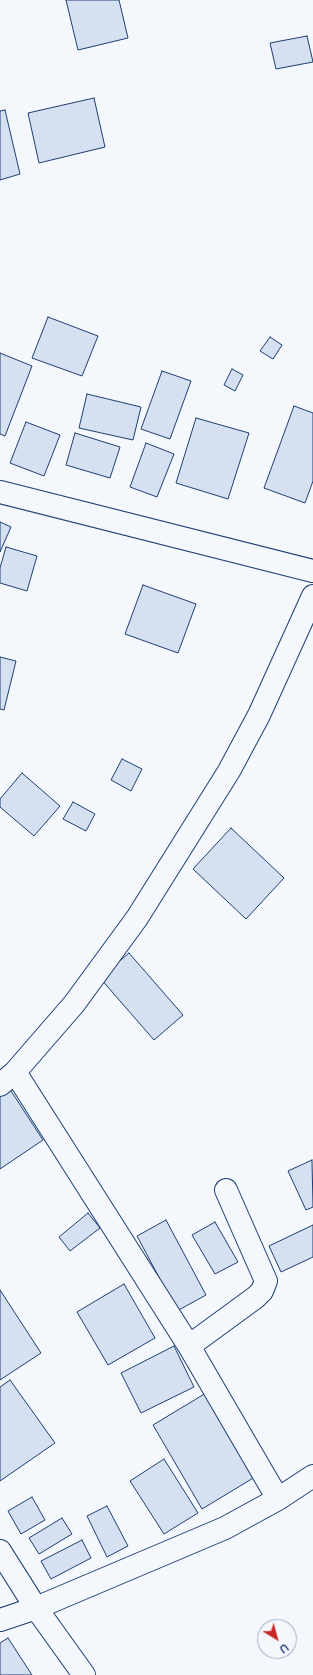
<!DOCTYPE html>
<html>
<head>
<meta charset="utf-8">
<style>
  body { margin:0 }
  #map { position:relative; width:313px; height:1675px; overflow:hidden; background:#f4f7fb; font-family:"Nunito Sans",sans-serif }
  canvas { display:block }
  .north { position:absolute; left:257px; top:1619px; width:40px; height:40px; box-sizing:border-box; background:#f4f7fb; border:1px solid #9eadc5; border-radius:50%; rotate:143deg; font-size:11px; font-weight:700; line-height:16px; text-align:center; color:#1d3f73 }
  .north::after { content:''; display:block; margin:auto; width:14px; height:18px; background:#c62828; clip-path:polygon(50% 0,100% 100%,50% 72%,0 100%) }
</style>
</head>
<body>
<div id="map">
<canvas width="313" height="1675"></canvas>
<div class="north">U</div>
</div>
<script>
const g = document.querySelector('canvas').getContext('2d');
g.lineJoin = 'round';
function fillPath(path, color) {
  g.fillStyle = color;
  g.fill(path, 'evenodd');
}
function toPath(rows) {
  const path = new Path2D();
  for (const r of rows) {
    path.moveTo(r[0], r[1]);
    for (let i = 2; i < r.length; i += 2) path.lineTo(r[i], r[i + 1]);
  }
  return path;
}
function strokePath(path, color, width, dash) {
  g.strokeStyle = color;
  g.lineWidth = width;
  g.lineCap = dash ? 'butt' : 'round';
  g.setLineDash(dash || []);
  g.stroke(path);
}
const building = toPath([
  [66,0,119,0,128,38,78,50,66,0],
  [307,36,313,62,276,69,270,43,307,36],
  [94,98,105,147,39,163,28,113,94,98],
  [5,110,20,174,0,180,0,111,5,110],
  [48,317,98,336,82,376,32,358,48,317],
  [270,337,282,345,273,359,260,351,270,337],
  [0,353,32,366,5,436,0,434,0,353],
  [232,369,243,375,235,391,224,385,232,369],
  [162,371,191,381,170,439,141,429,162,371],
  [87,394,141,407,133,440,79,428,87,394],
  [294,406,313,413,313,481,305,503,264,488,294,406],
  [196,418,249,433,228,499,176,483,196,418],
  [26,422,60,435,44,476,10,463,26,422],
  [75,433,120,447,110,478,66,465,75,433],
  [146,443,174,454,157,497,130,487,146,443],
  [0,522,11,527,0,552,0,522],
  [6,547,37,556,27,591,0,583,0,568,6,547],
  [143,585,196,604,178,653,125,634,143,585],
  [0,657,16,661,4,710,0,709,0,657],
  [122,759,142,769,131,791,111,780,122,759],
  [22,773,60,806,34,836,0,807,0,799,22,773],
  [73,802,95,814,86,831,63,819,73,802],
  [231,828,284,878,246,919,193,869,231,828],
  [129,953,183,1015,154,1040,100,978,129,953],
  [9,1088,43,1140,0,1169,0,1094,9,1088],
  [312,1160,313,1207,306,1210,288,1171,312,1160],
  [88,1213,100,1228,70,1251,59,1237,88,1213],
  [166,1220,206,1295,177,1311,137,1236,166,1220],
  [215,1222,238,1262,215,1274,192,1235,215,1222],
  [313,1225,313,1257,281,1272,269,1246,313,1225],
  [124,1284,155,1338,108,1365,77,1312,124,1284],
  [0,1290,41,1353,0,1380,0,1290],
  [174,1346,194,1387,141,1413,121,1373,174,1346],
  [10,1380,55,1443,0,1481,0,1387,10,1380],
  [206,1393,255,1477,202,1509,153,1425,206,1393],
  [164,1459,198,1513,164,1534,130,1481,164,1459],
  [32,1497,45,1520,21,1534,8,1511,32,1497],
  [107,1506,128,1546,107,1557,87,1516,107,1506],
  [62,1518,72,1534,39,1554,29,1538,62,1518],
  [82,1540,91,1558,51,1579,41,1561,82,1540],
  [8,1638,32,1675,0,1675,0,1643,8,1638]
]);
fillPath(building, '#d5e0f0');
strokePath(building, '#1d3f73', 1);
const minor = toPath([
  [0,492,313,571],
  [15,1072,189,1346],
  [0,1085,15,1072,74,1004,137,918,229,771,259,715,313,596],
  [226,1190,266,1281,262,1291,256,1297,189,1346,278,1499],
  [0,1620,36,1608,225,1528,278,1499,313,1476]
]);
const tertiary = toPath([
  [0,1551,36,1608,84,1675]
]);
strokePath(minor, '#1d3f73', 24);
strokePath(tertiary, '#1d3f73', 24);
strokePath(minor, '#f4f7fb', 22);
strokePath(tertiary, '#f4f7fb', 22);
</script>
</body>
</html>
